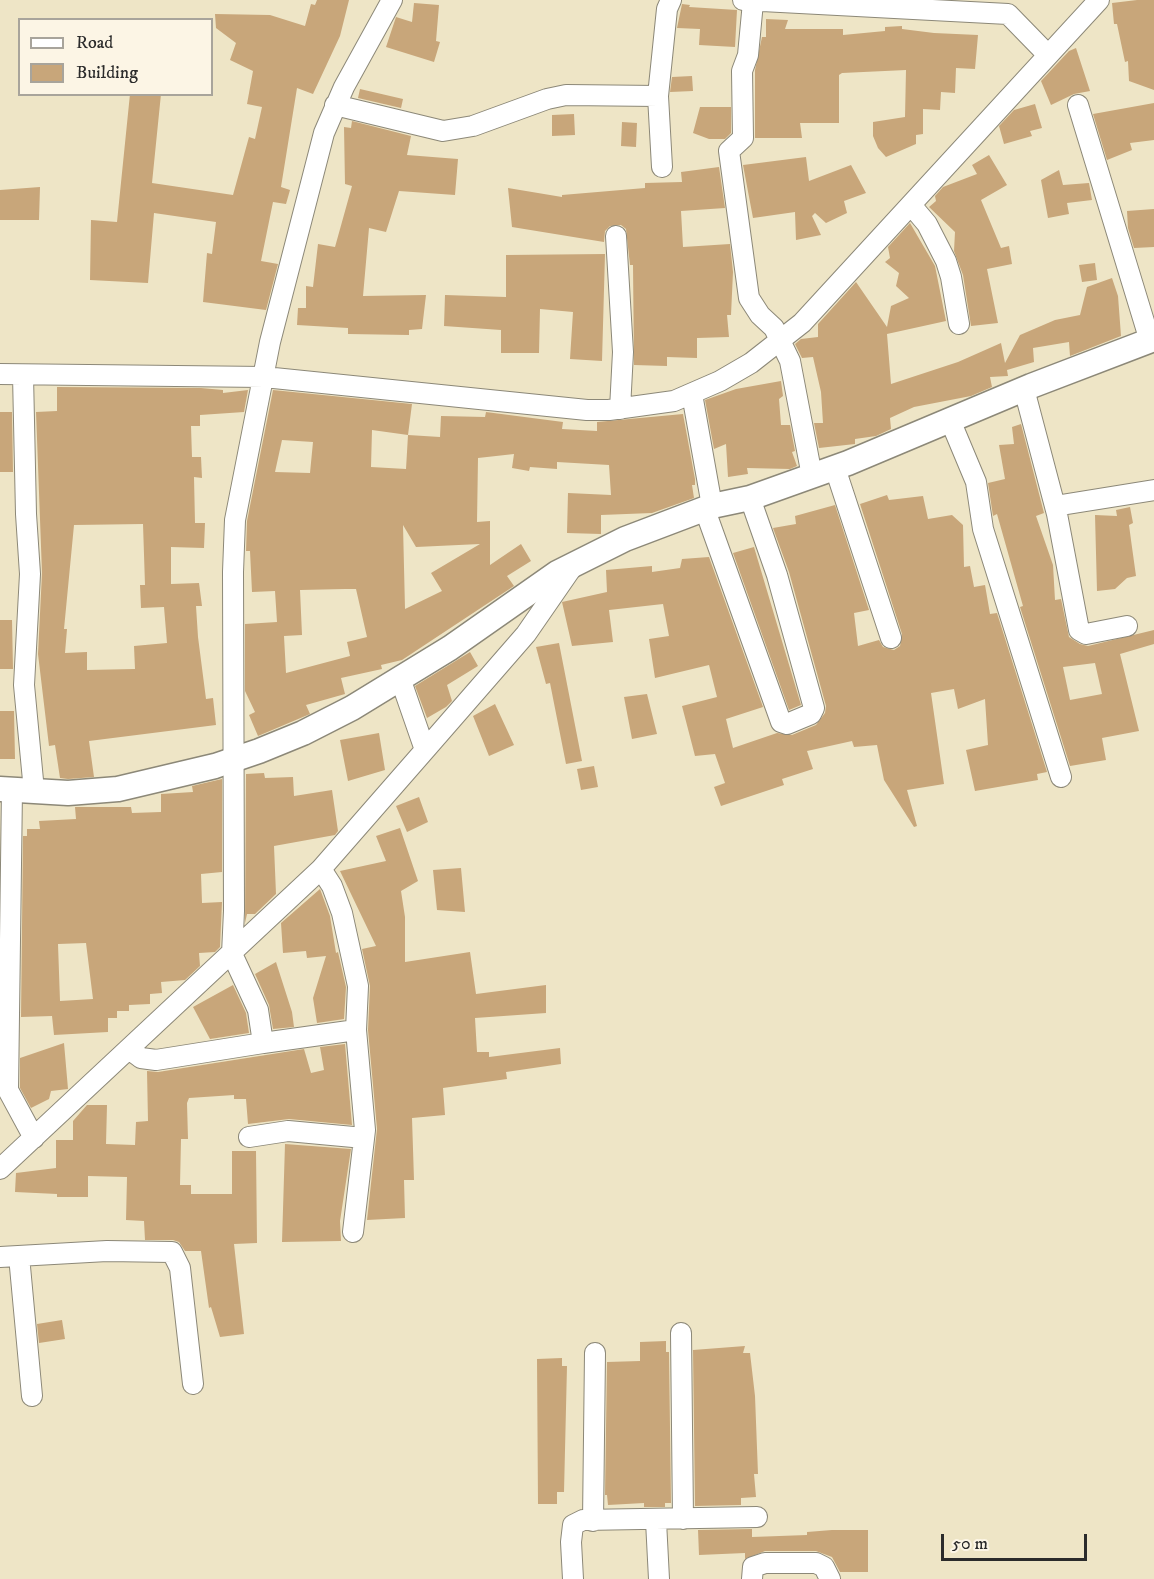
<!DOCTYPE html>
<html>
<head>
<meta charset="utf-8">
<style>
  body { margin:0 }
  #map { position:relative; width:1154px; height:1579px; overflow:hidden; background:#eee5c6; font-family:"IM FELL DW Pica",serif }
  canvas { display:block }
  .legend { position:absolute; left:18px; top:18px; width:195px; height:78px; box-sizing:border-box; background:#fcf5e5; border:2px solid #a8a49b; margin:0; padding:8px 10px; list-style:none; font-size:18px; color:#2b2b2b }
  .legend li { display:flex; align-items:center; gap:12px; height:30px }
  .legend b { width:30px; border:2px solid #a8a49b }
  .scale { position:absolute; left:941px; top:1534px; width:146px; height:27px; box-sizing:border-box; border:3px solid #2b2b2b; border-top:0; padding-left:8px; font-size:18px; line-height:21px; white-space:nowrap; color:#2b2b2b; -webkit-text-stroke:4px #fcf5e5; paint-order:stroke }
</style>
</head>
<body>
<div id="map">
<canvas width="1154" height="1579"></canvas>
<ul class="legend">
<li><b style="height:8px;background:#fff"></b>Road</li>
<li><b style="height:16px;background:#c8a67a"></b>Building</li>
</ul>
<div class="scale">50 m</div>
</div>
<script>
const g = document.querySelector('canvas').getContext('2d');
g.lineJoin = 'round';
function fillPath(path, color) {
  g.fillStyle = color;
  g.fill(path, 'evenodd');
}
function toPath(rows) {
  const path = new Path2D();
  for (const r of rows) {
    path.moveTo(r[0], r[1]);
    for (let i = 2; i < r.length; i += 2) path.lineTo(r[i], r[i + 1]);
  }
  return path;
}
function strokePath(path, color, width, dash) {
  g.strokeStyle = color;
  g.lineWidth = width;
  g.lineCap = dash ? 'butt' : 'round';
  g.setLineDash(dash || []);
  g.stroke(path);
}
fillPath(toPath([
  [317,0,349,0,340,36,313,94,297,88,281,187,290,190,286,204,273,202,261,261,278,264,266,310,203,302,207,253,212,254,216,222,154,213,148,283,90,280,91,220,117,222,130,94,161,94,152,183,233,195,249,137,255,139,262,107,247,104,253,71,230,60,236,43,216,28,215,14,270,15,305,26,311,4,315,5],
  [1137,0,1154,0,1154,90,1129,81,1128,61,1125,62,1117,24,1114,24,1112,3],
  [414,3,439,5,436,41,440,42,434,62,386,47,396,17,412,22],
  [682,4,690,5,689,7,737,10,735,47,699,45,700,29,677,28],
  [766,19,788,20,785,29,843,29,843,35,885,31,885,27,902,26,902,29,934,33,978,35,975,69,956,68,955,93,941,92,940,110,923,109,923,134,916,135,916,144,886,157,878,148,873,136,873,122,905,117,906,70,842,73,839,75,839,123,800,123,802,138,755,138,755,70,762,37,766,37],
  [1076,48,1090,91,1074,94,1051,105,1041,81,1069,51],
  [692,76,693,91,670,92,672,77],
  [360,89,403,99,401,108,358,98],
  [1154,103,1154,140,1130,143,1132,150,1107,160,1093,114],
  [1035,104,1042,128,1030,131,1032,136,1004,144,999,126,1014,110],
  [700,107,731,107,731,133,725,139,709,139,693,133],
  [574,114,575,135,552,136,552,115],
  [352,121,411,136,407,155,458,159,455,195,399,191,386,232,369,228,363,296,426,295,422,329,409,330,409,335,348,334,348,328,297,325,298,308,306,308,306,286,313,287,318,244,335,247,352,186,345,184,344,127,351,128],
  [622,122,637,123,636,147,621,146],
  [989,155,1007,185,981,200,1001,248,1009,246,1012,264,987,269,998,323,971,326,963,275,954,251,955,232,929,207,936,201,935,196,943,187,977,174,972,165],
  [806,157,809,181,851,165,866,193,844,201,847,213,826,223,815,213,812,216,821,235,796,240,795,212,753,218,743,165],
  [719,167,725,208,681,211,683,247,730,244,733,272,731,315,727,315,729,337,697,338,697,358,667,357,667,366,634,365,633,265,630,265,626,229,621,225,610,226,605,231,604,242,512,227,508,188,562,197,562,195,645,188,645,183,682,182,681,172],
  [1059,170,1063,185,1089,183,1092,200,1067,203,1069,214,1048,218,1041,180],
  [40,187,39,220,0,220,0,190],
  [1154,209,1154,247,1134,248,1128,228,1127,211],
  [910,223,935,266,946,321,887,334,891,384,958,362,1001,343,1005,363,1020,335,1055,320,1080,315,1087,287,1112,278,1118,296,1121,336,1070,356,1069,342,1033,348,1034,362,1007,370,1008,376,990,377,992,387,971,396,914,407,890,418,891,429,876,436,855,439,855,444,819,448,814,423,823,423,821,392,813,357,802,358,795,344,801,339,818,337,818,324,856,282,887,327,891,306,909,298,896,286,899,273,885,262,890,258,888,247],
  [605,254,602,361,570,359,573,312,540,309,539,353,501,353,501,330,444,326,445,295,506,297,506,255],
  [1095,263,1097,280,1082,282,1079,265],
  [781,381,783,396,779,399,781,425,790,425,795,451,792,452,797,466,790,469,747,468,748,474,728,477,726,444,714,449,705,400,736,389],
  [57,387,201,388,223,390,223,393,248,390,244,412,200,415,200,426,191,426,192,457,201,457,202,478,194,477,195,523,205,523,204,548,171,547,171,584,199,583,202,606,196,606,198,637,206,699,213,698,216,725,89,741,94,777,68,779,60,778,55,745,49,746,38,654,42,573,36,412,57,411],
  [143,524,145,585,140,585,141,608,164,607,167,643,134,646,135,669,87,670,87,652,65,653,67,629,64,629,74,525],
  [273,390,412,404,408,435,440,437,441,416,485,417,486,412,563,422,562,429,597,431,597,422,683,414,695,479,695,485,692,485,694,498,652,513,601,515,601,534,567,533,568,493,611,495,609,465,557,462,557,469,530,467,529,471,512,468,514,454,478,458,477,522,490,521,490,565,521,544,531,561,507,576,514,586,402,660,381,665,382,669,341,678,345,694,306,705,310,714,258,736,249,715,255,712,245,691,245,624,277,622,275,591,252,592,250,551,246,551,247,521],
  [372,430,408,435,406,469,371,467],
  [282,440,313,442,310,473,275,472],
  [403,525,416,547,480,544,431,573,442,591,405,609],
  [345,589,356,589,367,637,347,642,350,656,286,673,284,636,302,635,300,590],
  [0,412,12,412,13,472,0,472],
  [1021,424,1044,513,1036,516,1053,565,1055,600,1061,599,1069,637,1080,644,1088,646,1154,630,1154,644,1120,654,1139,731,1102,738,1106,760,1070,766,1020,607,1023,606,997,514,993,516,988,483,1005,479,999,445,1014,444,1012,427],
  [1095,663,1102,694,1070,700,1063,667],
  [887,495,889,500,923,496,928,519,952,515,963,525,964,567,970,566,974,587,985,585,990,614,997,613,1047,772,1037,774,1038,780,975,791,966,750,988,745,985,699,958,709,954,689,931,693,944,784,907,790,917,826,914,827,884,780,877,745,854,747,852,741,807,751,813,769,782,779,784,785,721,806,714,787,725,783,715,754,695,756,682,706,717,697,709,665,655,678,649,639,669,636,663,604,609,610,613,642,572,646,562,602,607,592,606,570,652,566,652,572,680,568,682,559,709,557,763,707,726,719,733,748,777,733,792,735,816,725,825,713,826,706,789,572,773,528,796,524,795,516,835,505,869,610,854,613,858,646,879,640,883,647,894,650,900,646,902,634,860,504],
  [1130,507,1133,523,1129,525,1131,540,1136,576,1127,578,1115,589,1097,591,1095,515,1117,516,1116,510],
  [754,547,801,705,789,710,733,553],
  [0,620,12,620,13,669,0,669],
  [559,643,582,761,566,764,550,683,546,684,536,647],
  [470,652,478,666,447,685,452,701,446,707,427,718,415,686],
  [647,694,657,734,632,739,624,697],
  [495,704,514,745,489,756,473,716],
  [0,711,14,711,15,759,0,759],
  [379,733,385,770,348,781,340,740],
  [594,766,598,787,581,790,577,769],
  [264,773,265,778,293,777,294,796,332,790,338,831,335,835,274,846,276,894,255,914,247,914,245,923,246,774],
  [222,779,222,872,201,874,202,903,222,902,220,947,215,952,199,953,200,966,185,980,161,982,162,993,150,994,150,1004,129,1005,129,1011,117,1011,117,1018,108,1018,108,1032,54,1035,52,1016,21,1017,23,836,27,836,27,829,40,829,39,821,76,819,75,807,131,807,132,813,161,812,161,794,193,792,192,786],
  [86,943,93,999,60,1001,58,944],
  [419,797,428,822,407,832,396,806],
  [400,828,418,881,401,891,405,917,405,962,470,952,476,994,546,985,546,1013,475,1018,477,1052,489,1052,489,1057,560,1048,561,1064,506,1072,507,1079,443,1088,445,1115,412,1118,414,1180,404,1180,405,1218,367,1220,377,1129,368,1030,370,986,362,949,376,946,340,871,386,861,376,836],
  [461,868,465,912,437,910,433,870],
  [320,889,330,916,336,953,338,952,346,987,344,1019,317,1023,313,998,326,956,307,958,306,951,283,953,281,923],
  [276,962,292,1012,294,1027,273,1029,269,1005,255,974],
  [233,985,246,1013,249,1033,210,1039,193,1007],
  [64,1043,68,1089,51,1091,49,1099,31,1108,20,1088,20,1058],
  [345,1044,352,1125,289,1119,248,1124,246,1099,234,1099,234,1095,189,1098,187,1103,188,1139,181,1139,180,1185,191,1185,191,1194,232,1194,232,1151,256,1151,257,1243,234,1244,244,1334,220,1337,211,1307,209,1308,201,1251,185,1251,179,1242,173,1240,145,1240,144,1221,126,1220,127,1177,88,1176,88,1197,57,1197,57,1194,15,1192,16,1173,56,1168,56,1140,73,1140,73,1121,87,1105,107,1105,106,1144,135,1145,136,1122,148,1121,147,1071,158,1072,304,1049,311,1073,324,1070,320,1047],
  [285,1144,351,1149,340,1221,341,1241,282,1242],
  [62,1320,65,1339,39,1343,37,1324],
  [666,1341,666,1352,669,1352,671,1503,665,1503,665,1507,644,1507,644,1503,608,1505,607,1495,605,1495,607,1362,640,1361,640,1342],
  [745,1346,743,1353,750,1353,755,1396,758,1474,754,1474,756,1497,741,1498,741,1505,695,1506,693,1350],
  [562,1358,562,1366,567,1366,564,1492,557,1492,557,1504,538,1504,537,1359],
  [752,1529,752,1537,807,1535,807,1532,832,1530,868,1530,868,1572,840,1572,832,1557,816,1551,765,1551,745,1559,745,1553,699,1555,698,1530]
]), '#c8a67a');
const minor = toPath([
  [743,0,1008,14,1047,54],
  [753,2,748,55,742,71,743,138,729,151,749,298,760,315,774,328,790,361,812,476],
  [335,105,443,131,473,126,547,99,566,95,658,96],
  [1078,105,1150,341],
  [662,167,658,96,667,9,671,0],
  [911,205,927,224,946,261,951,277,959,324],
  [616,236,623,352,620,409],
  [0,374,264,377,587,410,609,410,674,401,720,381,751,363,802,323,1099,0],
  [23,375,26,514,30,574,24,685,34,791],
  [1024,389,1057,514,1079,630,1086,634,1127,626],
  [692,394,712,506],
  [950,420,976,482,983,529,1061,777],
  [835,468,891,638],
  [1055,506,1154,490],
  [705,510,781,722,787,724,811,714,814,708,777,575,750,498],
  [425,750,526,634,573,566],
  [12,789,8,1090,34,1138],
  [321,869,332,886,342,913,358,986,356,1030,365,1130,353,1232],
  [263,1043,356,1030],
  [129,1049,141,1058,156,1060,263,1043,258,1010,232,954,234,911,233,572,235,520,270,342,324,133,344,87,392,0],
  [249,1137,288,1131,364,1138],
  [0,1169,321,869,425,750,400,678],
  [19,1256,32,1396],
  [0,1257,107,1251,172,1252,180,1268,193,1384],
  [681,1333,683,1519],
  [593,1521,595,1353],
  [656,1521,659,1579],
  [573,1579,571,1542,573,1525,583,1520,757,1517],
  [752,1579,753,1567,765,1563,816,1563,824,1567,830,1579]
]);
const tertiary = toPath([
  [0,789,68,793,118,789,215,766,259,751,303,733,352,708,450,648,557,573,625,539,712,506,750,498,848,463,1031,386,1154,339]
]);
strokePath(minor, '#8c8878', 22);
strokePath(tertiary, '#8c8878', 27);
strokePath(minor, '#fff', 20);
strokePath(tertiary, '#fff', 24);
</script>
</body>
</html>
